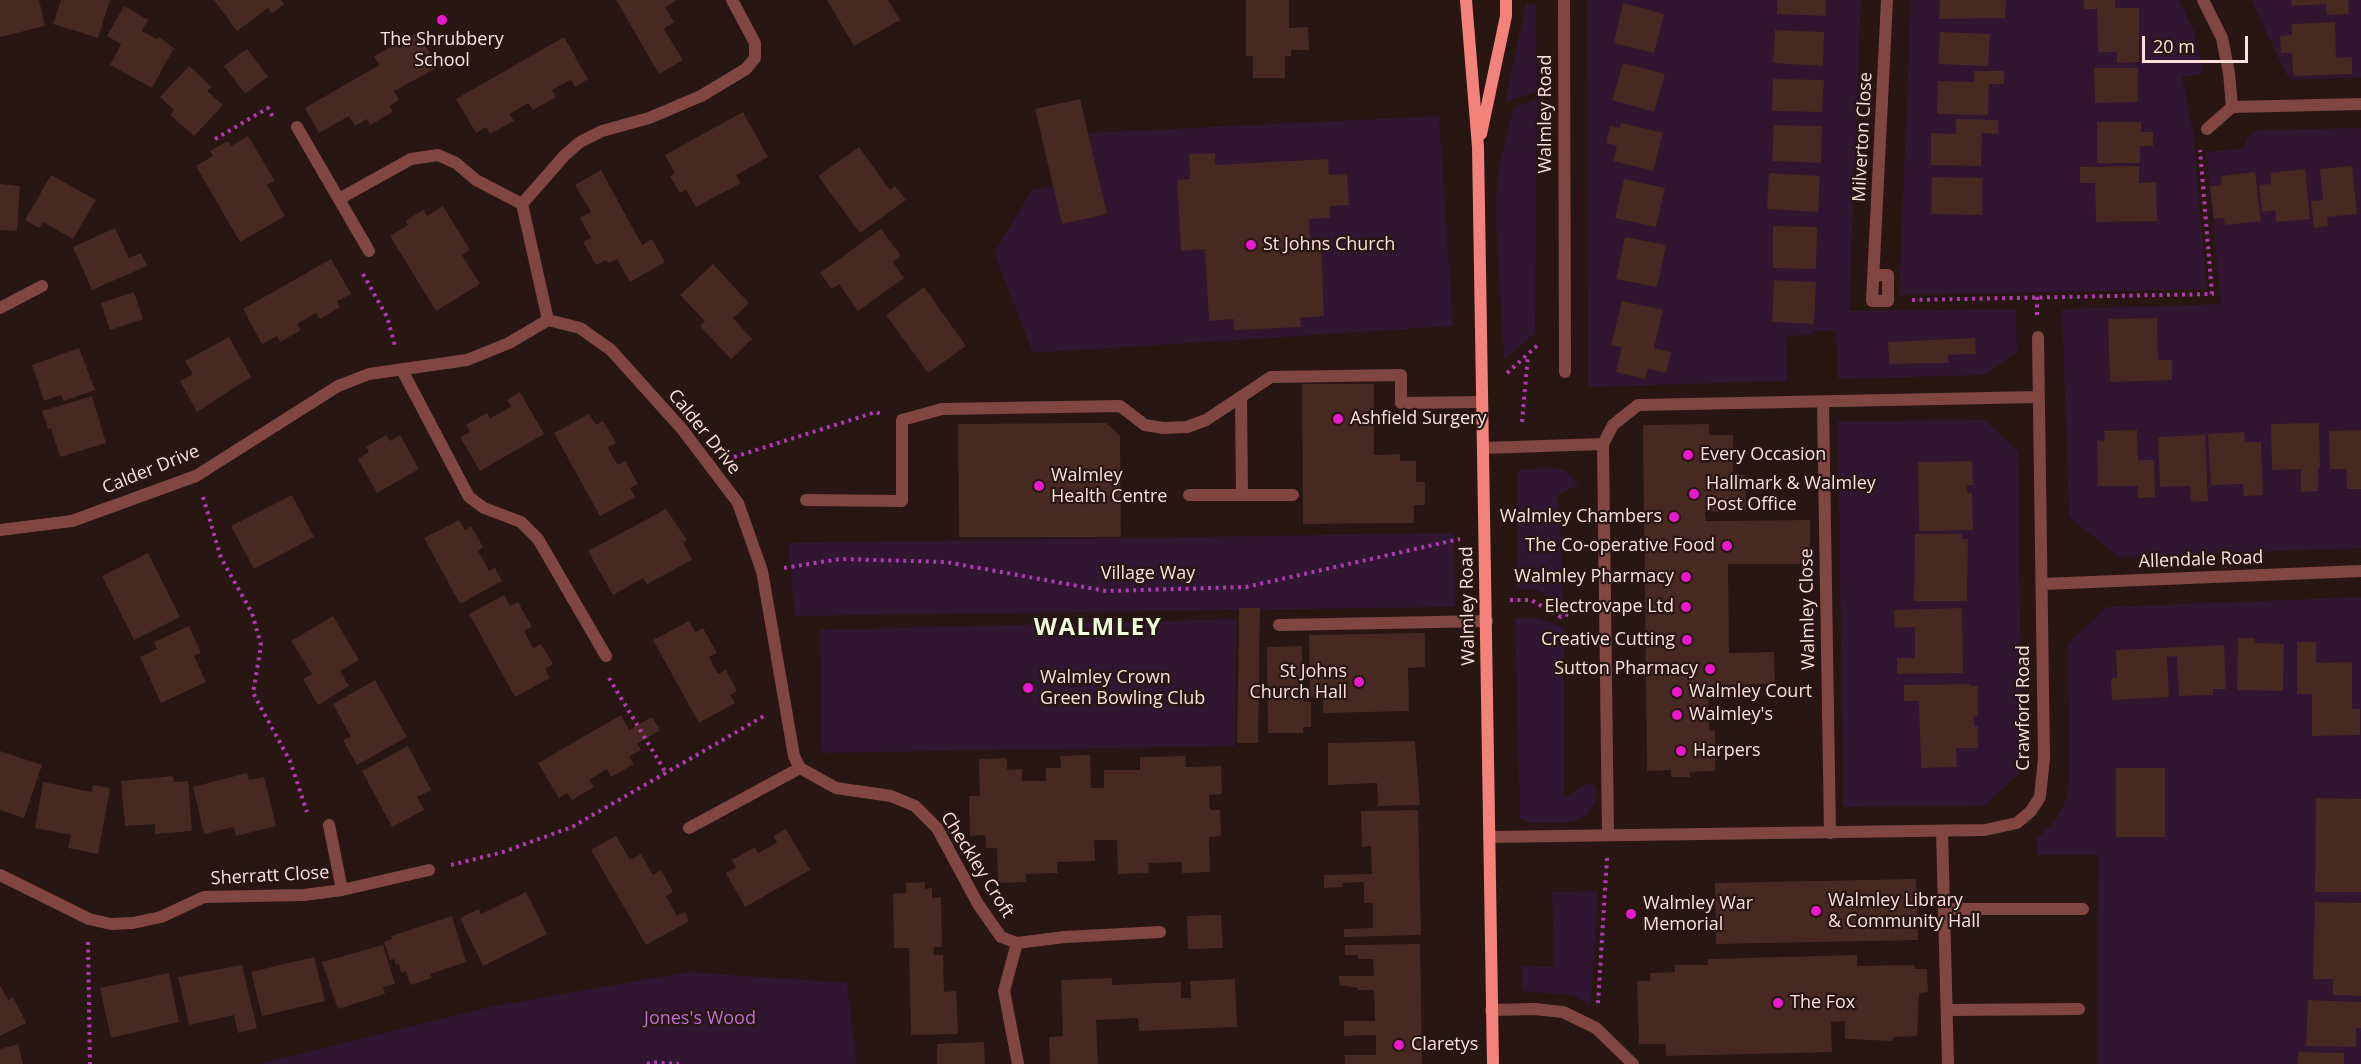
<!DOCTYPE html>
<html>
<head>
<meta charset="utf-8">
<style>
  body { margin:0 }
  #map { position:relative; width:2361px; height:1064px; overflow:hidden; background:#271612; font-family:"Open Sans",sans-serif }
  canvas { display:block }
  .scale { position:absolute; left:2142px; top:36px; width:106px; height:27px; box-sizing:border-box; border:3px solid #fce0db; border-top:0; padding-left:8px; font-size:18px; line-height:21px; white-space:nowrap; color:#fce0db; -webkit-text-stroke:4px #271612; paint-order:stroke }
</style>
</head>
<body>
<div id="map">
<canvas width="2361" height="1064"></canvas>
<div class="scale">20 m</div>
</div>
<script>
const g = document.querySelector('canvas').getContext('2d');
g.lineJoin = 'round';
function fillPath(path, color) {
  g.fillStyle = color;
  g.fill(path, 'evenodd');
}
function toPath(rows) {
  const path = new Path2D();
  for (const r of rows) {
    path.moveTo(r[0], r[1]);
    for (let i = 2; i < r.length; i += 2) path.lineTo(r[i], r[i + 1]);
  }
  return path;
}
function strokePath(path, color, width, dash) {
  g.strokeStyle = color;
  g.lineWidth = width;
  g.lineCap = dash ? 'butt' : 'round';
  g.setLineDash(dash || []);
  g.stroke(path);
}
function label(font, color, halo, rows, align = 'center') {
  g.font = font + ' "Open Sans",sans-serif';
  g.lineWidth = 4.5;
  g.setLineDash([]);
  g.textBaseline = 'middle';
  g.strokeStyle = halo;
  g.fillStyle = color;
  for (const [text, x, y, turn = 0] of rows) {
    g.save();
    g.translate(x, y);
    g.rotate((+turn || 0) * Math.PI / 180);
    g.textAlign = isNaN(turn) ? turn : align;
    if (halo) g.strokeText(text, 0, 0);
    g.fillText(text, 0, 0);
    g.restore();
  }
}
fillPath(toPath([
  [1587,0,1861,0,1849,311,2016,309,2017,352,1984,375,1838,379,1836,331,1813,331,1813,335,1786,336,1787,381,1588,387],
  [1911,0,2179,0,2194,31,2202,64,2201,74,2182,77,2193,132,2207,289,1899,295],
  [2251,0,2361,0,2361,77,2294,80,2286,74],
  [1526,4,1536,5,1537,92,1505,102],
  [1537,99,1535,333,1504,360,1495,207,1499,165,1514,108],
  [1439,116,1453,326,1033,353,994,253,1032,190,1053,186,1087,133],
  [2361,128,2361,548,2118,557,2069,517,2062,309,2221,304,2206,152,2244,148,2247,138,2256,130],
  [1985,420,2018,452,2022,770,1985,806,1843,807,1838,421],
  [1552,468,1565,470,1579,485,1558,495,1563,605,1535,589,1517,589,1517,474,1521,469],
  [1454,533,1455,607,795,616,788,543],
  [2361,597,2361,1064,2097,1064,2098,855,2037,855,2037,838,2055,821,2064,805,2069,785,2068,644,2106,607],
  [1515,618,1538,618,1564,628,1564,797,1591,782,1597,790,1595,803,1588,814,1578,820,1567,823,1530,823,1520,818],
  [1237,619,1235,746,822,753,820,630],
  [1598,891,1591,1005,1572,995,1522,991,1522,966,1554,967,1552,892],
  [689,972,847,983,857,1064,259,1064,494,1006]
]), '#301630');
fillPath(toPath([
  [0,0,39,0,45,26,0,37],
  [61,0,110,0,98,38,53,24],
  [214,0,281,0,284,4,272,14,268,8,237,31],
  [616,0,677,0,665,7,674,22,664,29,683,60,659,74],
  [827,0,888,0,900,20,854,46],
  [1246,0,1289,0,1289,28,1308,27,1309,50,1291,50,1291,56,1285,56,1285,78,1253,78,1253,56,1246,56],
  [1777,0,1826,0,1826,16,1777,14],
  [1940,0,2006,0,2005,18,1939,19],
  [2084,0,2115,0,2115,8,2139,8,2139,62,2117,63,2117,52,2098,52,2097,9,2084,9],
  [2291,0,2348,0,2349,14,2327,15,2326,4,2292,6],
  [1623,3,1664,14,1654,53,1614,43],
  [124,6,148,20,142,31,157,39,159,37,174,48,152,88,110,65,121,44,107,36],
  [2335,22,2336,58,2352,57,2352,74,2293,76,2292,53,2281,53,2280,36,2292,35,2292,24],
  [1775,30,1824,32,1823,66,1773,63],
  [418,32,438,67,394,91,399,100,390,106,393,112,370,125,367,119,355,126,349,116,319,133,305,108,379,65,374,56],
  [1940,32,1990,34,1988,66,1938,64],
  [564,37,588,79,575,87,571,80,552,90,556,97,533,110,528,103,510,114,514,121,490,134,486,127,476,133,456,99],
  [247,49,268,77,245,94,224,66],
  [1623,63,1665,74,1654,112,1612,100],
  [189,66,212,87,207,91,223,105,194,136,170,115,174,110,160,97],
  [2094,68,2138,68,2138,102,2095,103],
  [1974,71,2004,71,2004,84,1989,84,1988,115,1937,114,1938,81,1974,82],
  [1773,79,1824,80,1822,112,1772,111],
  [1080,99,1107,214,1062,224,1035,109],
  [743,112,768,157,736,175,741,183,696,207,686,190,680,193,675,185,670,176,675,173,665,155],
  [1956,119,1998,120,1998,134,1982,133,1981,166,1931,165,1931,133,1956,134],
  [2097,122,2141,122,2141,132,2153,132,2153,146,2140,146,2140,163,2097,163],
  [1621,123,1663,133,1653,171,1613,161,1617,146,1606,143,1610,126,1620,128],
  [1774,125,1822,126,1821,163,1772,161],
  [248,136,275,181,267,185,285,216,240,242,196,166,213,156,210,151,228,141,231,146],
  [859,147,890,190,895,186,906,200,860,233,818,176],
  [1215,153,1215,165,1328,159,1329,175,1347,174,1349,205,1330,206,1330,218,1309,219,1310,241,1321,241,1324,316,1300,318,1301,327,1234,330,1234,319,1209,321,1205,249,1181,251,1177,180,1190,179,1189,154],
  [2139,166,2139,183,2156,182,2157,221,2096,222,2095,183,2080,183,2080,167],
  [2352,166,2357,214,2327,217,2328,226,2314,228,2311,201,2323,200,2320,169],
  [2305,169,2310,219,2276,222,2275,210,2262,212,2259,185,2271,184,2270,173],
  [601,170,642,245,652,239,665,262,630,282,617,259,608,263,606,260,596,265,583,242,591,238,580,218,591,212,575,185],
  [2255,172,2261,221,2225,225,2224,218,2214,219,2210,186,2222,185,2221,176],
  [1769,173,1820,176,1818,212,1767,209],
  [51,175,96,200,73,239,43,222,39,228,25,220],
  [1932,177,1982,178,1982,215,1931,214],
  [1624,179,1665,188,1656,227,1615,218],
  [0,184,20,186,17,231,0,230],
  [443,206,470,250,462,255,480,284,436,311,390,236,408,225,406,221,413,216,424,210,427,216],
  [1773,226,1817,227,1816,269,1773,268],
  [115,228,129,258,141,253,147,266,92,290,73,247],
  [881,229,901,256,893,262,904,278,858,311,839,284,832,289,820,273],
  [1625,237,1666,245,1657,287,1616,279],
  [331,259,351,294,337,301,340,307,320,319,316,313,297,324,301,330,280,342,277,336,262,344,243,309],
  [713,264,749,303,733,318,752,339,731,359,700,326,705,321,680,295],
  [1774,280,1816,282,1814,324,1772,322],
  [924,287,966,346,928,373,886,315],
  [134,292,143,319,110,330,101,303],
  [1622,301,1663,310,1654,348,1671,352,1666,373,1648,369,1645,379,1616,372,1622,347,1611,345],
  [2157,318,2158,360,2172,360,2172,380,2110,382,2108,319],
  [229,337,251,377,197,412,180,381,193,374,185,361],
  [1975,338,1976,354,1948,355,1949,363,1889,364,1888,342],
  [79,348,95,390,64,401,61,395,44,401,32,365],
  [1302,384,1374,384,1374,455,1400,454,1400,461,1416,461,1416,482,1425,482,1425,505,1414,505,1414,523,1303,524],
  [520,392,544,434,480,471,460,437,470,432,466,425,487,413,490,418,502,412,511,406,507,400],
  [92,396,106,443,60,457,51,428,48,429,42,411],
  [589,414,596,425,603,421,616,443,608,447,612,456,618,465,625,461,638,484,630,488,635,497,600,516,554,433],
  [1106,423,1120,436,1121,537,959,537,958,424],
  [2319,423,2320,468,2318,468,2318,491,2301,492,2301,469,2272,470,2271,424],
  [1709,424,1709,435,1733,435,1733,475,1745,475,1746,511,1705,512,1706,521,1810,520,1810,564,1728,564,1729,653,1774,652,1775,684,1708,685,1709,730,1715,731,1715,771,1690,772,1690,777,1671,777,1671,770,1647,771,1643,425],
  [2137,430,2138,460,2154,460,2155,497,2138,498,2138,486,2098,486,2097,440,2105,441,2104,431],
  [2361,430,2361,489,2347,489,2346,469,2330,469,2329,431],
  [2244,432,2245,442,2261,442,2263,495,2244,496,2243,484,2211,485,2208,434],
  [386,435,390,441,400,435,419,469,377,493,358,459,369,452,366,447],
  [2205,435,2208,501,2191,502,2190,486,2160,487,2158,437],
  [1972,461,1973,485,1967,485,1967,493,1972,493,1973,530,1919,531,1918,462],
  [292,495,314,537,254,569,231,526],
  [666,509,687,540,683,542,692,560,647,584,643,578,613,595,588,551],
  [459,520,465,530,471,526,483,547,478,551,489,571,495,568,502,581,460,604,424,538],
  [1915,534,1962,534,1962,539,1968,539,1967,601,1914,601],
  [148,553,180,617,134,640,102,576],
  [504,595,510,606,518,602,532,627,524,631,533,648,541,644,553,664,545,669,550,678,515,697,469,614],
  [1239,608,1260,608,1258,743,1237,743],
  [1962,608,1963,673,1897,674,1897,658,1915,658,1915,627,1895,628,1894,610],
  [333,616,359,660,340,671,349,686,318,705,303,679,312,674,291,641],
  [689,621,695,632,703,628,717,653,709,657,718,674,726,670,737,691,730,695,735,703,699,723,653,640],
  [189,626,201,653,194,656,206,682,161,703,140,657,157,649,154,642],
  [1425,633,1425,667,1408,668,1409,711,1323,713,1323,697,1310,697,1309,635],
  [2238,638,2255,638,2255,643,2284,644,2283,691,2237,690],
  [2297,642,2316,642,2316,663,2352,662,2352,709,2360,709,2360,735,2312,736,2312,694,2297,694],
  [2224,645,2226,689,2213,689,2213,695,2179,696,2177,656,2167,657,2169,697,2112,700,2111,679,2117,678,2116,650],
  [1302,646,1303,702,1311,702,1311,727,1303,727,1303,733,1268,733,1267,647],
  [375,680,407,737,357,765,343,740,351,737,333,704],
  [1970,684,1970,686,1978,686,1978,716,1974,717,1974,727,1978,726,1978,748,1956,748,1957,767,1921,768,1919,701,1904,701,1904,685],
  [621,715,629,730,652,717,660,730,637,744,641,750,629,756,634,764,611,777,607,769,589,780,594,787,572,800,567,793,559,798,538,763],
  [1415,741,1420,805,1378,806,1377,783,1328,785,1328,743],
  [408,746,431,790,417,797,424,810,392,827,362,771],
  [0,751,42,765,24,818,0,810],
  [1090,755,1091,788,1104,788,1104,770,1140,770,1140,757,1185,756,1186,767,1221,766,1222,794,1209,795,1210,810,1220,810,1221,836,1209,837,1210,872,1182,873,1182,862,1148,863,1149,873,1118,874,1117,840,1094,840,1095,861,1057,862,1058,873,1026,874,1026,882,998,883,997,848,986,848,985,835,970,836,969,796,980,796,979,759,1007,758,1007,770,1022,769,1022,781,1046,781,1046,768,1061,768,1060,756],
  [2116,768,2165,768,2165,837,2116,837],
  [247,773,249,780,264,777,276,826,236,836,234,827,204,834,193,787],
  [173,776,174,782,188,781,192,831,155,834,155,824,125,826,121,781],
  [43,782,92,792,93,785,110,788,98,854,68,848,71,835,35,828],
  [2316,798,2361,799,2361,892,2315,892],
  [1418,810,1421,935,1344,937,1344,929,1373,928,1373,903,1364,903,1364,882,1342,883,1343,887,1324,888,1324,875,1372,874,1371,846,1362,847,1361,811],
  [786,829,810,870,745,907,726,873,736,867,732,860,755,847,758,853,769,847,777,842,774,836],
  [616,836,630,860,641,854,653,875,661,870,673,892,666,896,677,916,685,912,689,921,646,945,591,850],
  [1916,879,1918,940,1716,944,1715,883],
  [925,882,925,889,932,888,932,898,941,897,942,947,934,947,934,955,943,955,944,992,956,991,958,1034,911,1035,909,948,894,948,893,894,906,893,906,883],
  [526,892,547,934,483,966,460,918,479,909,481,914],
  [2315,902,2361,903,2361,996,2333,995,2333,979,2313,979],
  [1221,915,1223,948,1188,949,1187,916],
  [452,916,466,962,430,974,432,978,410,985,406,971,401,973,399,964,396,965,394,959,390,960,384,942,392,939,391,936],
  [1420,944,1422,1064,1345,1064,1345,1055,1376,1055,1376,1035,1344,1036,1344,1021,1375,1021,1374,990,1358,990,1358,988,1340,985,1339,976,1374,976,1373,959,1358,959,1358,955,1345,955,1345,945],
  [383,945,395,984,383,987,385,994,338,1009,322,962],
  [1857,955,1857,966,1914,965,1915,969,1927,969,1928,992,1919,993,1917,1036,1893,1037,1893,1041,1845,1039,1845,1021,1831,1022,1832,1052,1666,1056,1665,1044,1639,1044,1637,981,1650,981,1650,973,1675,972,1675,965,1708,965,1708,959],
  [314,957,325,1001,262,1016,251,972],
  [242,965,257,1028,238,1033,234,1015,189,1025,178,977],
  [169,973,179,1022,111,1038,100,988],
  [1112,978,1112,985,1181,982,1181,998,1191,998,1190,981,1235,979,1237,1027,1139,1031,1138,1018,1096,1020,1098,1064,1050,1064,1049,1037,1063,1036,1061,980],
  [0,985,8,1000,13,997,26,1023,0,1036],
  [2308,1000,2361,1002,2361,1028,2356,1028,2356,1047,2306,1046],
  [984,1042,985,1064,937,1064,937,1044],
  [18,1044,23,1064,0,1064,0,1049],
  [2298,1052,2344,1053,2344,1064,2298,1064]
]), '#462920');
strokePath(toPath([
  [215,139,268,108,274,119],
  [363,274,387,317,395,346],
  [2037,297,2037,315],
  [1912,300,2212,294,2200,150],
  [1507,373,1539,344],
  [1522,422,1528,355],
  [734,457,876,412,881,414],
  [203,497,221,558,252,613,261,645,253,693,290,761,307,812],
  [784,568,840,559,946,562,1106,591,1246,587,1460,539],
  [1510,600,1531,600,1561,617,1581,609],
  [609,678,666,773],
  [451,865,503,852,572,827,764,716],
  [88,942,90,1064],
  [1598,1003,1607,858],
  [647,1064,652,1062,679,1064]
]), '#ad3bb0', 4, [3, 4.5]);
strokePath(toPath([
  [402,370,469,497,484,508,521,522,538,539,606,656],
  [1241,397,1242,495],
  [1823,402,1830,833],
  [1603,444,1608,835],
  [1189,495,1293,495],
  [806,500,902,501,902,420,942,409,1120,406,1145,425,1163,428,1187,427,1206,420,1271,377,1401,375,1401,403,1482,402],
  [1279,625,1487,621],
  [689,828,800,768],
  [1942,831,1948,1064],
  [1944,909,2083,909],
  [1065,937,1160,932],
  [1491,1010,1534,1009,1563,1012,1596,1028,1633,1064],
  [1947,1010,2079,1009]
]), '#814641', 12);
strokePath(toPath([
  [1564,0,1565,372],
  [2203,0,2222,38,2229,73,2232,107,2361,104],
  [297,127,369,251],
  [2207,129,2232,107],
  [339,199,411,159,438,155,456,163,476,180,522,204],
  [1874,275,1888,275,1888,301,1872,301,1887,0],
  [0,308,42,286],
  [548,320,522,204,564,156,580,142,602,131,649,118,701,96,746,69,755,58,755,43,732,0],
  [1483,448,1603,444,1613,425,1638,405,2038,397],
  [0,530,72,521,196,476,338,386,369,374,467,360,509,343,548,320,580,328,611,350,682,429,738,503,762,571,794,756,800,768,836,788,891,796,915,806,937,828,978,904,1001,937,1017,943,1065,937],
  [2042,584,2361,571],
  [329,825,342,890],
  [1489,837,1985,830,2017,823,2031,811,2040,797,2044,758,2038,337],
  [0,875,89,919,111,924,133,923,161,917,204,897,304,895,342,890,429,870],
  [1017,943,1004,991,1018,1064]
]), '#814641', 12);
strokePath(toPath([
  [1466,0,1478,147,1493,1064],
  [1481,134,1506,16,1506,0]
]), '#f3827a', 12);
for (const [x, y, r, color] of [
  [442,20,6,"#eb18ce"],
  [1251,245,6,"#eb18ce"],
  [1338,419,6,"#eb18ce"],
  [1688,455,6,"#eb18ce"],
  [1039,486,6,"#eb18ce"],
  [1694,494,6,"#eb18ce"],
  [1674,517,6,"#eb18ce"],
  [1727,546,6,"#eb18ce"],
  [1686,577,6,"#eb18ce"],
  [1686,607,6,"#eb18ce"],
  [1687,640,6,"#eb18ce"],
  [1710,669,6,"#eb18ce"],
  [1359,682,6,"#eb18ce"],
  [1028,688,6,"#eb18ce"],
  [1677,692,6,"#eb18ce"],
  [1677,715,6,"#eb18ce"],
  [1681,751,6,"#eb18ce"],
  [1816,911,6,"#eb18ce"],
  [1631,914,6,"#eb18ce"],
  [1778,1003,6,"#eb18ce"],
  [1399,1045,6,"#eb18ce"]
]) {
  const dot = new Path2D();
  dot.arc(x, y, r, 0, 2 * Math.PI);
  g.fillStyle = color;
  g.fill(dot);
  strokePath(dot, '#271612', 2);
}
label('18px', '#fce0db', '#271612', [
  ["The Shrubbery",442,40,"center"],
  ["School",442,61,"center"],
  ["St Johns Church",1263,245],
  ["Ashfield Surgery",1350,419],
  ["Every Occasion",1700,455],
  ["Walmley",1051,476],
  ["Health Centre",1051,497],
  ["Hallmark & Walmley",1706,484],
  ["Post Office",1706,505],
  ["Walmley Chambers",1662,517,"right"],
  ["The Co-operative Food",1715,546,"right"],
  ["Walmley Pharmacy",1674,577,"right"],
  ["Electrovape Ltd",1674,607,"right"],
  ["Creative Cutting",1675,640,"right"],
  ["Sutton Pharmacy",1698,669,"right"],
  ["St Johns",1347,672,"right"],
  ["Church Hall",1347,693,"right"],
  ["Walmley Crown",1040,678],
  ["Green Bowling Club",1040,699],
  ["Walmley Court",1689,692],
  ["Walmley's",1689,715],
  ["Harpers",1693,751],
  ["Walmley Library",1828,901],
  ["& Community Hall",1828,922],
  ["Walmley War",1643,904],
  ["Memorial",1643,925],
  ["The Fox",1790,1003],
  ["Claretys",1411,1045]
], 'left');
label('18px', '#fce0db', '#271612', [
  ["Walmley Road",1546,114,-90],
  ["Milverton Close",1863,137,-87],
  ["Calder Drive",704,432,51],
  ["Calder Drive",151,470,-22],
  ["Allendale Road",2201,560,-2],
  ["Village Way",1148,574],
  ["Walmley Road",1468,606,-91],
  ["Walmley Close",1808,609,-91],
  ["Crawford Road",2024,708,-90],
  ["Checkley Croft",977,865,58],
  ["Sherratt Close",270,876,-3]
]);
label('18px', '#c06cd6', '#271612', [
  ["Jones's Wood",700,1019]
]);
g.letterSpacing = '1.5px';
label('bold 24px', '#effcdd', '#271612', [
  ["WALMLEY",1098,628]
]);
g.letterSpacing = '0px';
</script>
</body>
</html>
